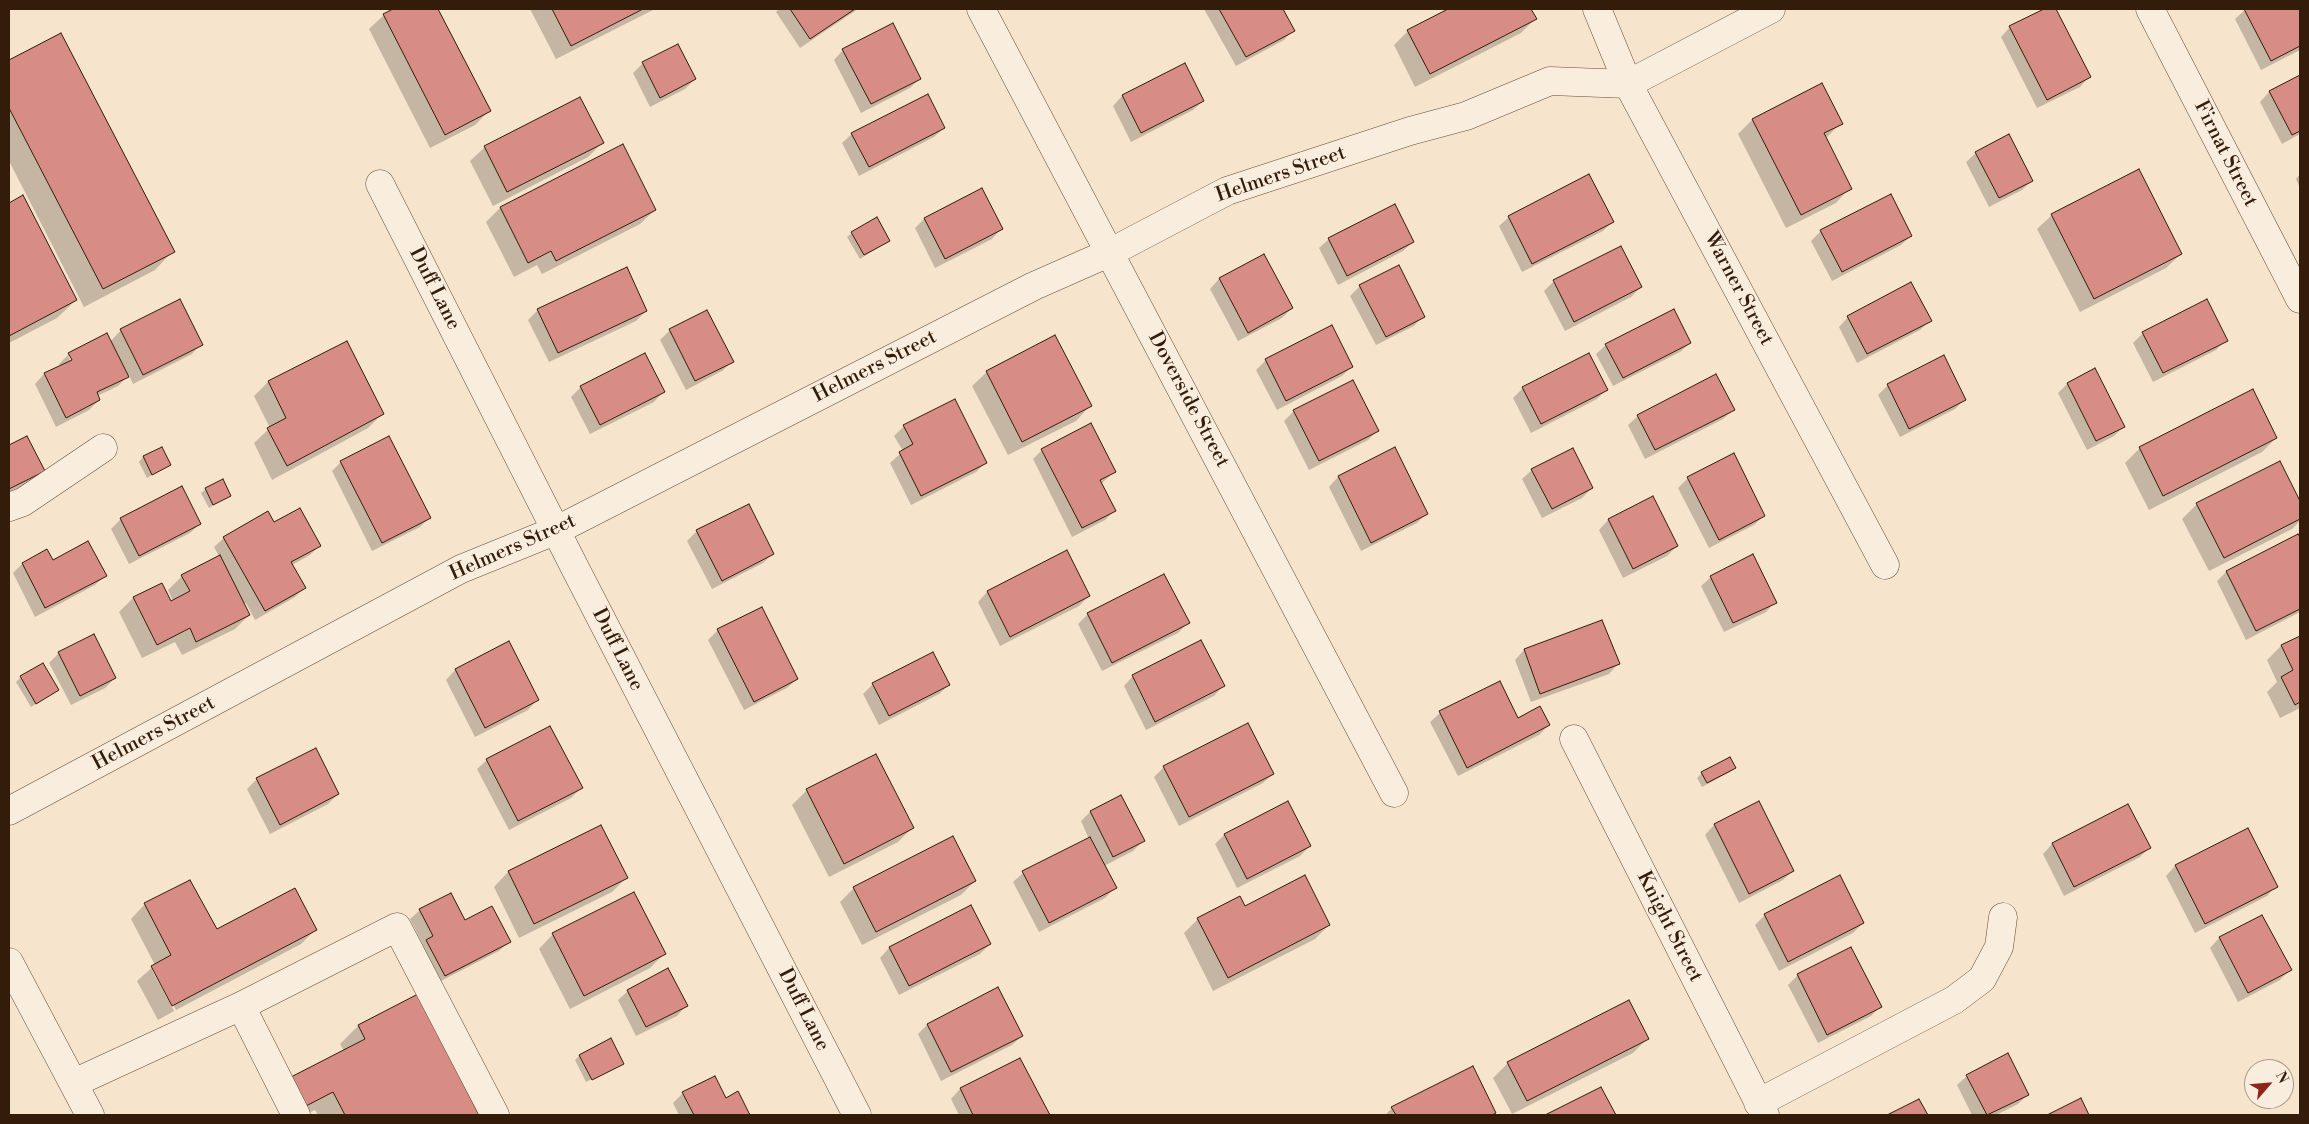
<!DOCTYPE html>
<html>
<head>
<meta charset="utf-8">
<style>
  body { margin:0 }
  #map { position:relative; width:2309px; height:1124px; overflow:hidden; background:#f6e4cc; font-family:"Libre Bodoni",serif }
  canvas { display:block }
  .frame { position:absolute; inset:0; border:10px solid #331c09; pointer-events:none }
  .north { position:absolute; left:2244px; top:1059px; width:50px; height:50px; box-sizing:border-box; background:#f9edde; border:1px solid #aa9989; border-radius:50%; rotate:63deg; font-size:14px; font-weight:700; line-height:20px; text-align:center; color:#331c09 }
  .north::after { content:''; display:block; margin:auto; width:18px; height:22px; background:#8f2418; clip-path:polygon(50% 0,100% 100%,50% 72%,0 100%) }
</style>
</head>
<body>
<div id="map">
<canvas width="2309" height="1124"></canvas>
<div class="frame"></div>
<div class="north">N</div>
</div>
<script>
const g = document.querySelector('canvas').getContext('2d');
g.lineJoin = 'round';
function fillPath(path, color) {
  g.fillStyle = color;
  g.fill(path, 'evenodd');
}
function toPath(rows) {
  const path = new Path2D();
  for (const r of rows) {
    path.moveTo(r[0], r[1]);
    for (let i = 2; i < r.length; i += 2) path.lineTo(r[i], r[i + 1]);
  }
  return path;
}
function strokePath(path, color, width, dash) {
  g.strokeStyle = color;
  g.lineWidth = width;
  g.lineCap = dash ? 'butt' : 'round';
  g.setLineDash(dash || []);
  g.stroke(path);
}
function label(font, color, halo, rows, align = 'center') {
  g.font = font + ' "Libre Bodoni",serif';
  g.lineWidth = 4;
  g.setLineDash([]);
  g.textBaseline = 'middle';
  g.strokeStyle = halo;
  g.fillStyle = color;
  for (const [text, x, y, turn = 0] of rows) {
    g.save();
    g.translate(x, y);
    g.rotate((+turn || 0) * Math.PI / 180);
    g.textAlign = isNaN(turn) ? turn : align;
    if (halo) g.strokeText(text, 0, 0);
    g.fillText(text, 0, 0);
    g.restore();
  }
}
fillPath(toPath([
  [396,9,437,9,489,111,475,125,430,148,369,29,384,15],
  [530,9,655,9,556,59],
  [779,9,858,9,800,48,776,12],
  [1204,9,1281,9,1293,30,1284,40,1236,66],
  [1451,9,1530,9,1535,19,1521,33,1415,87,1394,45,1408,31],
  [2046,9,2055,9,2089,77,2080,87,2037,108,2001,37,2010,27],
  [2246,9,2300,9,2300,50,2261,70,2235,19],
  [61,35,173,251,155,270,84,307,9,161,9,62],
  [843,50,920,78,910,88,861,113,834,60],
  [643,63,695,79,685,89,650,107,633,73],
  [1184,65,1203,101,1193,110,1131,142,1113,106,1122,96],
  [2300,76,2300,134,2282,144,2260,102,2269,92],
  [1822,85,1841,123,1825,139,1850,188,1836,203,1786,228,1738,134,1752,120],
  [944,128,934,137,859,176,842,143,852,134],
  [602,143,588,157,493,206,470,161,485,147],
  [1976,153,2031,181,2022,190,1989,207,1966,162],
  [2300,174,2300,188,2296,179],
  [23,197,76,300,57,318,9,343,9,205],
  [500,208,655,210,640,224,542,274,537,265,514,277,486,222],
  [2052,215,2181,254,2166,268,2080,312,2037,229],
  [1509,217,1612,222,1603,231,1522,272,1499,226],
  [924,219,1001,229,992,239,935,268,915,228],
  [1821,231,1911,236,1901,245,1832,281,1811,241],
  [852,233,889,241,860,259,847,237],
  [1329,239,1413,242,1403,251,1338,285,1319,248],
  [1264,255,1292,308,1282,318,1238,341,1210,289,1219,279],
  [1554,281,1641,287,1631,297,1565,331,1544,291],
  [1360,286,1423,316,1414,326,1376,345,1350,296],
  [538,310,646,311,636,321,549,362,528,320],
  [706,311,732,362,722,371,686,390,660,340,670,330],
  [1848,317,1930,321,1920,330,1857,363,1839,327],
  [121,330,201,344,192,354,133,384,129,375,118,386,97,396,99,400,89,410,56,427,35,384,44,374,61,366,59,364,69,354,110,342],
  [68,356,71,356,73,366],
  [2143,333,2226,340,2216,350,2153,382,2133,343],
  [346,343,382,414,368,428,272,480,254,443,270,428,254,396,268,382],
  [1690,343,1680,352,1613,386,1596,354,1606,345],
  [1943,357,1965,399,1955,409,1900,437,1878,395,1888,385],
  [1266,360,1352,366,1342,376,1277,410,1256,370],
  [987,372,1090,406,1076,421,1008,455,972,386],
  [2067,384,2123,427,2114,436,2087,450,2058,393],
  [581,387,663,392,654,402,590,434,571,397],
  [1523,388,1606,390,1597,399,1531,433,1513,398],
  [2252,391,2276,438,2262,452,2149,510,2125,463,2139,449],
  [1733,410,1723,419,1645,459,1628,425,1638,416],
  [1294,411,1377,431,1368,440,1309,470,1284,421],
  [904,426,986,462,976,472,911,505,890,463,903,451,894,436],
  [26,438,43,471,29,485,9,495,9,446],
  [161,449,169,465,147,478,139,462,143,457],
  [1394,449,1427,513,1417,523,1361,551,1329,487,1338,477],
  [1042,450,1114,472,1101,484,1114,511,1105,520,1072,537,1033,459],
  [341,462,429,518,420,527,372,551,332,471],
  [2279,462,2300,504,2300,521,2292,529,2209,571,2182,519,2197,504],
  [1532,470,1592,488,1582,498,1542,518,1522,479],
  [1688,478,1764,516,1754,525,1709,548,1678,488],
  [206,489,230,495,209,508,201,493],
  [1652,498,1677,546,1667,556,1623,578,1599,530,1608,520],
  [121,519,200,524,190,533,129,564,111,529],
  [274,524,320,545,310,555,292,565,304,588,295,597,255,620,246,603,244,604,249,615,235,629,182,655,175,642,142,658,119,612,133,598,162,584,171,602,173,601,168,590,182,576,219,556,214,547,224,538],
  [697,531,773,554,763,563,712,589,687,541],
  [2298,535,2300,540,2300,612,2246,640,2217,581,2226,572],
  [47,551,53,562,105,576,95,585,35,617,13,573,22,564],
  [1066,552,1089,596,1079,606,1000,646,978,602,987,592],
  [1711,577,1775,602,1766,612,1724,632,1701,586],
  [1088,614,1188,623,1178,633,1102,671,1078,624],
  [1602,621,1618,664,1609,674,1531,702,1515,660,1524,650],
  [718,630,797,679,787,688,744,710,708,640],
  [2300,637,2300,708,2280,718,2267,692,2277,682,2267,660,2281,646],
  [508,643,537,700,528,710,475,737,446,680,455,670],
  [59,653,115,678,105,688,71,705,49,663],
  [1133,676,1223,686,1214,696,1146,730,1124,686],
  [21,677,58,690,31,707,16,682],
  [1499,682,1518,719,1549,725,1539,735,1458,776,1430,722,1440,713],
  [873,684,949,685,939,694,879,725,863,694],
  [875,755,912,828,898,842,829,877,792,805,807,790],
  [487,760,581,788,571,798,509,830,477,769],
  [1164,767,1273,774,1263,783,1179,826,1154,777],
  [1734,768,1730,772,1702,787,1697,778,1702,773],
  [257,779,338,794,328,804,270,834,247,789],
  [1120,796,1143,841,1133,851,1104,866,1115,888,1105,898,1039,932,1013,882,1023,873,1089,839,1081,821,1090,812],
  [1758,803,1793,871,1783,880,1739,903,1705,835,1714,825],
  [2128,806,2149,848,2140,857,2064,896,2043,854,2052,844],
  [601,827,626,878,612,892,519,938,494,887,508,872],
  [2247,829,2276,886,2267,896,2195,933,2166,876,2175,866],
  [1224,835,1310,846,1300,856,1237,888,1215,844],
  [975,881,961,895,862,945,840,902,854,888],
  [145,904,216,931,316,929,301,944,176,1010,155,970,152,970,174,1011,158,1020,137,981,155,965,131,919],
  [971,907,990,944,980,954,899,995,880,958,889,948],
  [1245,907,1329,925,1315,939,1213,991,1184,933,1198,919],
  [420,910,465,922,509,942,499,951,435,984,417,950,423,945,410,919],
  [1765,915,1863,923,1853,933,1779,971,1755,925],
  [2262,916,2290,970,2280,980,2238,1002,2210,948,2219,938],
  [553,934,664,954,650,968,570,1009,539,949],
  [1851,948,1880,1007,1871,1016,1818,1043,1788,985,1798,975],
  [998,989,1022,1036,1012,1045,941,1081,918,1034,927,1025],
  [628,991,686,1006,677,1016,636,1036,618,1000],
  [417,996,478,1115,318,1115,315,1110,304,1115,283,1115,344,1051,340,1044,358,1026],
  [1628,1002,1647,1039,1633,1053,1512,1114,1493,1078,1508,1063],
  [610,1040,622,1063,619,1067,619,1065,586,1082,575,1060,579,1056],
  [1020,1059,1048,1115,959,1115,951,1099,960,1089],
  [1967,1076,2028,1094,2018,1104,1996,1115,1972,1115,1957,1085],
  [1600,1088,1614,1115,1548,1115],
  [683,1093,726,1099,738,1093,749,1115,679,1115,673,1103],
  [1392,1108,1495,1113,1492,1115,1385,1115]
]), '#0003');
const building = toPath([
  [393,9,438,9,491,111,445,135,383,14,393,9],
  [552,9,643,9,571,46,552,9],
  [790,9,855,9,810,39,790,9],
  [1219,9,1283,9,1295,31,1246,57,1219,9],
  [1448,9,1531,9,1537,19,1430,74,1407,30,1448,9],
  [2044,9,2056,9,2091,77,2047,100,2009,26,2044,9],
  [2244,9,2300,9,2300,46,2271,61,2244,9],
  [893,23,921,79,871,104,842,49,893,23],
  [61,33,175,252,103,289,9,108,9,60,61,33],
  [678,44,696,79,660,98,642,62,678,44],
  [1185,63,1204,101,1141,133,1122,95,1185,63],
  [2300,75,2300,131,2292,135,2269,91,2300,75],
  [1822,83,1843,124,1824,133,1852,189,1801,215,1752,119,1822,83],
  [928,94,945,128,869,167,851,133,928,94],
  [580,97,604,143,507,192,484,146,580,97],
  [2009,134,2033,181,1999,198,1975,152,2009,134],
  [623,144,656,210,556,261,551,251,528,263,500,207,623,144],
  [2139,169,2182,254,2094,299,2051,214,2139,169],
  [1589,174,1614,222,1532,264,1508,216,1589,174],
  [982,188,1003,229,945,259,924,218,982,188],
  [1891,194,1912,236,1842,272,1820,230,1891,194],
  [23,195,77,300,9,336,9,203,23,195],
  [1395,204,1414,242,1347,276,1328,238,1395,204],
  [877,217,890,241,864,255,851,232,877,217],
  [1621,246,1642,287,1574,322,1553,280,1621,246],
  [1264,254,1293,308,1248,333,1219,278,1264,254],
  [1399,265,1425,317,1386,337,1359,285,1399,265],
  [627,267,647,311,558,353,537,309,627,267],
  [1911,282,1932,321,1867,354,1847,316,1911,282],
  [180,299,203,345,143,375,120,329,180,299],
  [2207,299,2228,341,2163,373,2142,332,2207,299],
  [1674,309,1691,343,1623,378,1605,344,1674,309],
  [707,310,734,362,695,381,669,329,707,310],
  [1332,325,1353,367,1286,401,1265,359,1332,325],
  [107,333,129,377,97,392,100,400,66,418,44,373,72,360,68,353,107,333],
  [1055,335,1092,406,1022,442,986,371,1055,335],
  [347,341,384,414,287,466,267,428,286,418,268,381,347,341],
  [645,353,665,392,600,425,580,386,645,353],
  [1589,353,1608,390,1541,424,1522,387,1589,353],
  [1944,355,1966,400,1909,429,1887,384,1944,355],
  [2095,368,2125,427,2096,441,2067,383,2095,368],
  [1716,374,1735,410,1655,450,1637,415,1716,374],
  [1353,380,1379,431,1319,461,1293,410,1353,380],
  [2253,389,2277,438,2163,496,2139,447,2253,389],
  [955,399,987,463,921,496,899,452,913,444,903,425,955,399],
  [1091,423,1116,472,1100,480,1116,511,1082,528,1041,449,1091,423],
  [27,436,45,471,9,489,9,445,27,436],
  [389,436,431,518,382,543,340,461,389,436],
  [162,447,171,465,152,475,143,456,162,447],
  [1395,447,1428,514,1371,543,1338,476,1395,447],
  [1573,448,1593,488,1552,509,1531,469,1573,448],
  [1734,453,1765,516,1719,540,1687,477,1734,453],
  [2280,461,2300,501,2300,519,2224,558,2196,503,2280,461],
  [223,479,231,496,213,505,205,488,223,479],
  [182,486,201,524,139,556,120,518,182,486],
  [1653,496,1678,546,1633,569,1608,519,1653,496],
  [749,504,774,554,722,581,696,530,749,504],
  [300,508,321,546,291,562,306,588,265,611,223,537,268,511,274,522,300,508],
  [2298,534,2300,537,2300,609,2256,631,2226,571,2298,534],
  [88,541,107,576,45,608,22,563,47,549,53,560,88,541],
  [1067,550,1090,596,1010,637,987,591,1067,550],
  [1753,554,1777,603,1733,623,1710,576,1753,554],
  [220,555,250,615,196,642,190,628,157,645,133,597,162,583,171,601,190,591,181,575,220,555],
  [1164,574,1190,623,1112,663,1087,613,1164,574],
  [762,607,798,679,754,702,717,629,762,607],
  [1602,620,1620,664,1540,694,1524,649,1602,620],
  [94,634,116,678,80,696,58,652,94,634],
  [2300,636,2300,702,2295,705,2281,677,2293,670,2281,645,2300,636],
  [1201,640,1225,686,1155,722,1132,675,1201,640],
  [509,641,539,700,485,728,455,669,509,641],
  [933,652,950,685,889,716,872,683,933,652],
  [43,663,59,690,36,704,20,676,43,663],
  [1500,681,1518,718,1540,706,1550,725,1467,768,1439,711,1500,681],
  [1248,723,1274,774,1189,817,1163,766,1248,723],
  [550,726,583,788,518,821,486,759,550,726],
  [316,748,339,794,280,825,256,778,316,748],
  [876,754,914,828,844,864,806,789,876,754],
  [1730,757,1736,768,1707,783,1701,772,1730,757],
  [1121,795,1145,841,1113,857,1090,811,1121,795],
  [1288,801,1311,846,1247,879,1224,834,1288,801],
  [1759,801,1794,871,1749,894,1714,824,1759,801],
  [2128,804,2151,848,2074,887,2052,843,2128,804],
  [601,825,628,878,534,924,508,871,601,825],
  [2248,828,2278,887,2205,924,2175,865,2248,828],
  [953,836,976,881,876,932,853,887,953,836],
  [1090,837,1117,888,1049,923,1022,871,1090,837],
  [1305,875,1330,925,1228,978,1197,918,1240,896,1245,906,1305,875],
  [1840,875,1864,923,1788,962,1764,914,1840,875],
  [190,880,217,929,295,888,317,930,172,1006,151,966,171,955,144,903,190,880],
  [634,892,666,954,584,996,552,933,634,892],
  [451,893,465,920,492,906,511,942,445,976,426,940,433,936,419,909,451,893],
  [971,905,991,944,909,986,889,947,971,905],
  [2262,915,2292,970,2248,993,2219,937,2262,915],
  [1851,947,1882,1007,1827,1035,1797,974,1851,947],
  [668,968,688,1006,646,1027,627,990,668,968],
  [998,987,1023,1036,951,1072,927,1024,998,987],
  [418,994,479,1115,345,1115,333,1092,306,1106,291,1077,365,1039,358,1025,418,994],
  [1629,1000,1649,1039,1527,1101,1507,1062,1629,1000],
  [611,1038,624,1064,592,1080,579,1055,611,1038],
  [2008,1053,2029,1095,1987,1115,1966,1075,2008,1053],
  [1020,1058,1050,1115,973,1115,960,1088,1020,1058],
  [1473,1066,1496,1113,1492,1115,1396,1115,1391,1107,1473,1066],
  [715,1076,726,1098,738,1091,750,1115,694,1115,682,1092,715,1076],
  [1601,1087,1616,1115,1545,1115,1601,1087],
  [2081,1098,2089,1115,2047,1115,2081,1098],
  [1919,1099,1928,1115,1887,1115,1919,1099]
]);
fillPath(building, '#d78d85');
strokePath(building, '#331c09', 1);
const minor = toPath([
  [981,9,1394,793],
  [1597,9,1628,84,1885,565],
  [2150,9,2300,299],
  [380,184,574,566,857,1115],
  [9,507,23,502,103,448],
  [1574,739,1765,1115],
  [9,811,461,569,557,530,1034,286,1111,252,1227,191,1410,131,1466,116,1550,81,1628,84,1771,9],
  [9,962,90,1115],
  [241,1006,296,1115],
  [74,1083,241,1006,397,927,495,1115],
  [1758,1103,1954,1000,1982,979,1999,947,2003,917]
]);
strokePath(minor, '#644e3a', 29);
strokePath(minor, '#f9edde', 28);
label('20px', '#331c09', '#f9edde', [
  ["Firnat Street",2225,154,63],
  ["Helmers Street",1281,175,-19],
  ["Duff Lane",434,289,63],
  ["Warner Street",1738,289,62],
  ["Helmers Street",875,367,-27],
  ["Doverside Street",1188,400,62],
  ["Helmers Street",513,548,-24],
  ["Duff Lane",617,650,63],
  ["Helmers Street",154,734,-28],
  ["Knight Street",1669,927,63],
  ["Duff Lane",803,1010,63]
]);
</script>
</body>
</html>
